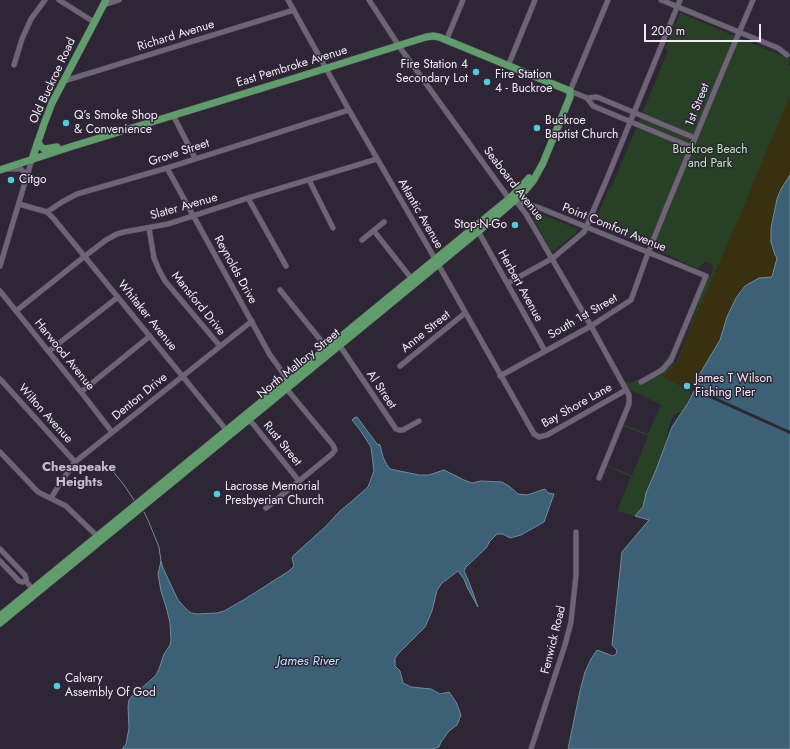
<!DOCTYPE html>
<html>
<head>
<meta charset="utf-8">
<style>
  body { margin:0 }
  #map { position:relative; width:790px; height:749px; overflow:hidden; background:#2e2535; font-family:Jost,sans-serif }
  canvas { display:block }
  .scale { position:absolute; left:644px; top:24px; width:117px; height:18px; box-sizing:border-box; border:2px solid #f1ebf6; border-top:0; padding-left:5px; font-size:12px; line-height:14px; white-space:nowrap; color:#f1ebf6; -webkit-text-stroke:3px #2e2535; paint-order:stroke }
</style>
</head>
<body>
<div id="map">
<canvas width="790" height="749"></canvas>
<div class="scale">200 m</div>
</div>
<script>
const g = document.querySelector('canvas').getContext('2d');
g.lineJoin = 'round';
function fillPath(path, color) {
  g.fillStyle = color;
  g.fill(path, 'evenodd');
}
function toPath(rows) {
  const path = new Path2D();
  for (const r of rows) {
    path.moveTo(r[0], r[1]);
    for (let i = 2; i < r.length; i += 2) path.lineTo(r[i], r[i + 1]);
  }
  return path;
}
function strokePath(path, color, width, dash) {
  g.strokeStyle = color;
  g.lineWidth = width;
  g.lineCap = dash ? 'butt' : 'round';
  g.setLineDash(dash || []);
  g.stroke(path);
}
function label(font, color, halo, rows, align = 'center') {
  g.font = font + ' Jost,sans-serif';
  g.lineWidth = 3;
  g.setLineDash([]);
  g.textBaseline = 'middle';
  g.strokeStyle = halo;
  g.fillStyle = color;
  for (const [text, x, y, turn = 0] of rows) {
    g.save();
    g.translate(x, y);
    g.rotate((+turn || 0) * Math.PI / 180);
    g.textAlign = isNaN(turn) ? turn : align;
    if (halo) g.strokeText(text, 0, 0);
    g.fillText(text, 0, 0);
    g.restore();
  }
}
fillPath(toPath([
  [680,13,790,59,788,65,790,65,790,195,693,388,687,404,682,411,674,415,670,423,666,440,664,457,649,520,617,511,631,477,604,465,605,464,632,475,648,436,620,425,621,423,648,434,661,405,631,390,629,391,624,381,631,383,655,371,664,363,669,354,676,364,687,336,707,279,711,274,713,268,710,263,705,262,702,264,699,268,696,268,657,250,594,224,609,188,611,188,668,51,665,49],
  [527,208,575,228,577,229,577,232,552,252]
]), '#274026');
fillPath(toPath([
  [790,95,790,284,706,400,664,377,675,362,678,362,683,350,682,348,740,215]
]), '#38300f');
const water = toPath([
  [790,175,790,749,568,749,580,691,585,672,591,659,597,650,613,656,617,653,616,649,612,645,622,552,649,520,635,516,643,507,646,493,656,470,672,427,688,403,698,383,698,377,720,340,727,317,736,298,745,286,759,278,772,277,777,258,775,255,771,242,771,228,777,199,781,189,790,175],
  [357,417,377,444,380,445,383,457,387,465,390,469,419,475,429,475,444,470,464,480,472,483,481,481,502,482,509,486,518,494,527,495,545,489,548,493,554,494,544,522,521,535,510,538,503,534,497,534,490,541,486,548,466,567,464,571,469,582,478,607,467,587,464,579,458,571,442,583,437,590,432,611,425,627,398,654,395,658,395,666,400,671,403,683,411,687,431,689,440,694,449,692,456,702,461,715,457,725,449,731,441,742,439,747,432,749,122,749,126,744,129,728,128,706,129,700,132,696,151,680,156,675,159,669,164,654,170,645,171,640,170,623,167,610,161,591,158,574,161,561,163,568,178,600,186,609,191,613,197,614,217,613,224,611,245,599,289,571,294,566,292,558,294,555,325,527,340,511,351,502,368,487,374,471,371,447,360,430,352,420,354,418,357,417]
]);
fillPath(water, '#3c6177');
strokePath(water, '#728a9d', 1);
fillPath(toPath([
  [693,387,790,431,790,434,692,390]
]), '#2e2535');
strokePath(toPath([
  [107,464,124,485,134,500],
  [144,512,148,520,159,547,161,561]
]), '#728a9d', 1);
const minor = toPath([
  [59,0,94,22],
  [288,0,349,110,438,264,534,434,539,437,547,435,626,390],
  [369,0,401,49,505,193,507,196,515,200,526,214,591,326,629,395,629,404,599,478],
  [608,0,570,91,587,98,597,97,695,138],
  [661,0,778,48,787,55],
  [103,5,119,0],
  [446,41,463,0],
  [14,65,22,39,31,19,45,0],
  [508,66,535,0],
  [64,81,294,10],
  [587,98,593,106,691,147],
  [173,115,195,158],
  [167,168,270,355,288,380],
  [8,169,21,169,25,173,26,178],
  [309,180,333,228],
  [248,198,286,266],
  [515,200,528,204,540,208,706,276,671,360,662,370,641,382],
  [19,204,47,212,62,202,77,194,167,168,349,110],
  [47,212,54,219,228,432],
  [149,228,154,258,159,270,165,281,220,346],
  [374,231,411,278],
  [478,231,545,351],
  [362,240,384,222],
  [0,266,32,159],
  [508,283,553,258,584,232,606,181,680,0],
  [280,290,327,348],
  [0,291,81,392,112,432],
  [16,311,85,256,106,240,117,234,124,232,168,224,248,198,377,159],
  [338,343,396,429,399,430,403,430,419,421],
  [49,351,118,297],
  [400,366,465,313],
  [500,376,591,326,631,300,648,253,667,206,724,68,753,0],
  [0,379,75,462],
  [81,392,150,336],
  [249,419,299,481],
  [0,452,38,492,66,506,99,538],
  [51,498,61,482,75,462,252,321],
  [266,508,332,454,335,450,333,445,285,387],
  [0,549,25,575,26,578,26,581,34,591],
  [0,561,19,581,22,582,26,581],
  [531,749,565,645,571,622,576,575,576,532]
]);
const major = toPath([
  [38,141,40,146,44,149,57,147],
  [32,159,44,124,52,103,106,0],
  [0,170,70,147,295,78,426,37,433,36,439,37,570,91],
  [0,616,510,198,521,187,529,178],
  [0,623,379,313,492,220,523,193,533,181,543,163,570,97,570,91]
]);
strokePath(minor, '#4b4350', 6);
strokePath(major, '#4b4350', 8);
strokePath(minor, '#6e6476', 5);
strokePath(major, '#619c6c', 7);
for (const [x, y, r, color] of [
  [476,72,4,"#54cadc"],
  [487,82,4,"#54cadc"],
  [66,123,4,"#54cadc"],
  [537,128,4,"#54cadc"],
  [11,180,4,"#54cadc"],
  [515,225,4,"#54cadc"],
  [687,386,4,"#54cadc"],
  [217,494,4,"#54cadc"],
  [57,686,4,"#54cadc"]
]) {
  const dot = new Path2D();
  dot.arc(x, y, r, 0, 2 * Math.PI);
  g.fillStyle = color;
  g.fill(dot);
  strokePath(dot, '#2e2535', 1.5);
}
label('12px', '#f1ebf6', '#2e2535', [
  ["Richard Avenue",176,36,-17],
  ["East Pembroke Avenue",292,67,-17],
  ["Old Buckroe Road",53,81,-65],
  ["1st Street",698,105,-68],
  ["Grove Street",179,153,-18],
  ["Seaboard Avenue",513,184,52],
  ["Slater Avenue",184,207,-16],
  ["Atlantic Avenue",420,214,60],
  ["Point Comfort Avenue",614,228,22],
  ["Reynolds Drive",235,270,61],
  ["Herbert Avenue",520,286,61],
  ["Mansford Drive",198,304,51],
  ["Whitaker Avenue",147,316,51],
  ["South 1st Street",583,317,-30],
  ["Anne Street",426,332,-39],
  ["Harwood Avenue",64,355,51],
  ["North Mallory Street",299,364,-39],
  ["Al Street",381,390,56],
  ["Denton Drive",140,397,-39],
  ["Bay Shore Lane",577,406,-29],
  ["Wilton Avenue",45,414,48],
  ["Rust Street",282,444,51],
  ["Fenwick Road",554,640,-76]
]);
label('12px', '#f1ebf6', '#2e2535', [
  ["Fire Station 4",468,65,"right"],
  ["Secondary Lot",468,79,"right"],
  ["Fire Station",495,75],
  ["4 - Buckroe",495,89],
  ["Q’s Smoke Shop",74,116],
  ["& Convenience",74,130],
  ["Buckroe",545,121],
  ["Baptist Church",545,135],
  ["Citgo",19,180],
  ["Stop-N-Go",507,225,"right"],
  ["James T Wilson",695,379],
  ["Fishing Pier",695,393],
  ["Lacrosse Memorial",225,487],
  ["Presbyerian Church",225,501],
  ["Calvary",65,679],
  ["Assembly Of God",65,693]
], 'left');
label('12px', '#b9eab7', '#2e2535', [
  ["Buckroe Beach",710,150],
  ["and Park",710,164]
]);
label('bold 13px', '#c7bcd1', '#2e2535', [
  ["Chesapeake",79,468],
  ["Heights",79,483]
]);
label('italic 13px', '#bce2fa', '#2e2535', [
  ["James River",308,662]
]);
</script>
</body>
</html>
